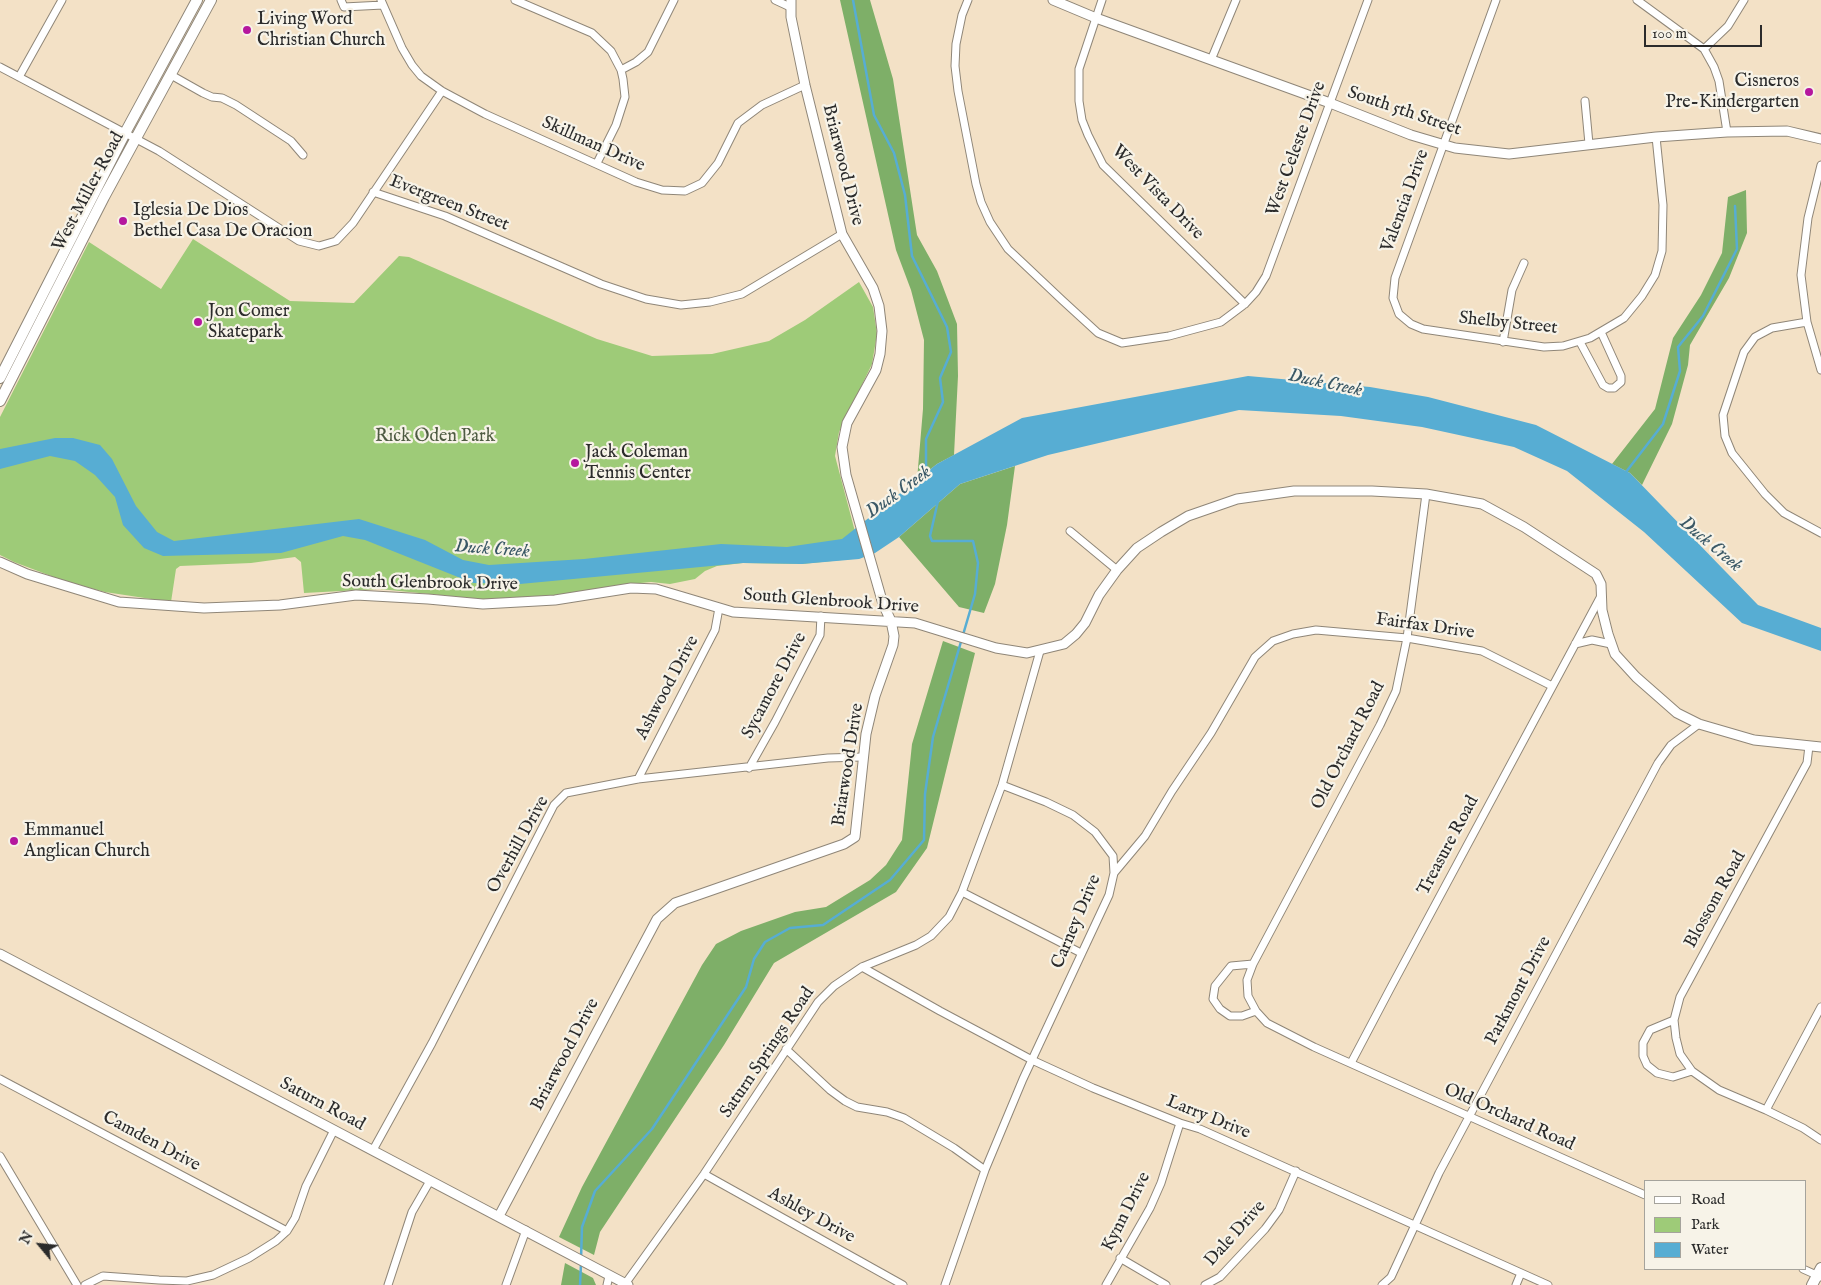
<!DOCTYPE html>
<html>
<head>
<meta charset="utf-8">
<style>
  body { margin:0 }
  #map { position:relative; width:1821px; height:1285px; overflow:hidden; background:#f3e1c6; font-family:"IM FELL English",serif }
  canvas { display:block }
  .legend { position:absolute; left:1644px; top:1180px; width:162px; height:90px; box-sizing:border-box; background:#f7f3e8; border:1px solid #a5a39c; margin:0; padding:6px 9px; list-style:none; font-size:15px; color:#2b2b2b }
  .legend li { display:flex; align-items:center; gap:10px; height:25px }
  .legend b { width:25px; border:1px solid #a5a39c }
  .north { position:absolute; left:15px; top:1220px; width:50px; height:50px; -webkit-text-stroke:4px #f7f3e8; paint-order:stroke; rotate:298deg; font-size:14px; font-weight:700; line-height:20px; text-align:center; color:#2b2b2b }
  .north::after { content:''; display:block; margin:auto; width:18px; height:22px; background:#2b2b2b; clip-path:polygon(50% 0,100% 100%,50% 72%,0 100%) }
  .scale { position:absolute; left:1644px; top:25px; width:118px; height:22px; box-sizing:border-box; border:2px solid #2b2b2b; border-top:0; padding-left:6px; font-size:15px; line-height:18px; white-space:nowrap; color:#2b2b2b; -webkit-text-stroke:4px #f7f3e8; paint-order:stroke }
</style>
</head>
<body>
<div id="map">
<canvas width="1821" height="1285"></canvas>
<ul class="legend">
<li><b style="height:6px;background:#fff"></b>Road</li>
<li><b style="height:14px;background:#9ecb78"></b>Park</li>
<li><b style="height:14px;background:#57add3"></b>Water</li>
</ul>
<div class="north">N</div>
<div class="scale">100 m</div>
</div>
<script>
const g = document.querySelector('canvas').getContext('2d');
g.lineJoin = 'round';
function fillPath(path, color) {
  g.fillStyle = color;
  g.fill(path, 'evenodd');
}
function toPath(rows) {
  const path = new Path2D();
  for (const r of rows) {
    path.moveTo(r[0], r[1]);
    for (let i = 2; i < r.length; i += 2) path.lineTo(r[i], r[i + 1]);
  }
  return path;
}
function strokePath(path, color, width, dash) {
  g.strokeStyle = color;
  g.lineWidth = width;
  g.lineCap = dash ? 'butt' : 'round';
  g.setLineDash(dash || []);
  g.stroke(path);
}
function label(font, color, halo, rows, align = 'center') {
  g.font = font + ' "IM FELL English",serif';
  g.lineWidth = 4.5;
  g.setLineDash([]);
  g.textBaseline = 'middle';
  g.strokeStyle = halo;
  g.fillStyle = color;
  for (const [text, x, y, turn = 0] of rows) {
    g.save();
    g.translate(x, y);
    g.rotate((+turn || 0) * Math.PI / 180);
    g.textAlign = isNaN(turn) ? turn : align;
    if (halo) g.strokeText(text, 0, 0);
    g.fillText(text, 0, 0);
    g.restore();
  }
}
fillPath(toPath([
  [193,239,290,301,354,303,399,256,409,257,597,339,652,356,712,354,769,341,805,320,859,282,873,307,877,334,872,364,839,432,835,456,862,558,802,564,743,563,717,566,705,571,695,579,670,584,651,582,620,585,548,597,490,600,379,589,304,593,301,562,295,557,251,563,180,566,176,569,171,602,105,592,67,582,14,562,0,555,0,417,89,242,161,289]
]), '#9ecb78');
fillPath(toPath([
  [840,0,870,0,893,79,917,235,937,271,957,324,958,376,954,455,937,464,917,480,923,409,924,340,911,290,896,250],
  [1746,190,1747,233,1729,278,1690,345,1688,365,1672,424,1642,485,1630,473,1612,464,1655,409,1673,338,1701,295,1722,253,1728,197],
  [1015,466,1007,525,995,584,984,613,959,607,899,537,960,484],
  [943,641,975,653,927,848,896,892,774,963,724,1045,600,1232,594,1255,559,1237,582,1187,702,965,716,944,741,931,795,912,826,907,870,880,886,865,902,840,912,744],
  [565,1263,593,1278,596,1285,561,1285]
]), '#7eaf68');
fillPath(toPath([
  [1248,376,1370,387,1428,397,1536,425,1630,473,1758,605,1821,628,1821,651,1742,623,1644,532,1567,471,1514,447,1422,427,1341,416,1239,410,1048,455,960,484,899,537,875,553,859,559,802,564,743,563,520,584,473,583,365,540,343,536,281,553,163,556,144,548,123,525,115,497,95,475,75,461,50,456,0,469,0,449,55,438,73,438,100,445,112,459,136,506,157,532,174,541,359,519,425,540,463,560,489,565,584,559,721,544,787,547,842,539,937,464,1022,418]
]), '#57add3');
strokePath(toPath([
  [853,0,874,115,894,153,905,195,912,256,947,327,951,352,940,378,943,402,926,439,926,467,928,472],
  [1626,472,1663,424,1680,371,1678,347,1703,316,1737,249,1735,206],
  [581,1259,582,1227,595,1191,652,1129,746,987,754,959,765,942,790,928,823,925,890,880,924,840,925,794,933,737,975,594,978,563,973,541,932,541,930,536,938,501],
  [580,1285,581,1264]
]), '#57add3', 2.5);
const minor = toPath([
  [341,0,344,7,383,5],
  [381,0,402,48,412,65,421,76,442,91,485,114,636,182,662,190,685,191,702,183,718,163,738,123,762,105,805,85],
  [515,0,592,33,611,51,621,70,623,79,625,97,616,125,597,163],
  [775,0,790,7],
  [968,0,962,15,956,44,955,66,958,91,976,184,981,202,990,222,1008,249,1062,300,1098,333,1122,343,1169,336,1221,322,1245,304,1256,292,1266,276,1368,0],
  [1102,0,1079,69,1079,101,1082,120,1088,135,1103,165,1245,304],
  [1496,0,1395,278,1393,298,1399,314,1411,324,1423,329,1544,347,1563,346,1590,338,1624,318,1642,296,1655,275,1662,251,1663,205,1656,137],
  [1637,0,1704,49,1714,67,1719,81,1727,132],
  [1704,49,1728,26,1744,0],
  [1211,60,1236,0],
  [0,67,159,151,299,241,319,246,336,241,353,223,442,91],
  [621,70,636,62,648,52,674,0],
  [171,75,203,93,212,97,222,98,236,105,291,141,303,155],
  [19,77,62,0],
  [1585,101,1589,144],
  [1821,165,1808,218,1801,275,1807,322,1821,370],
  [373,192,445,216,601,284,646,299,681,305,710,302,742,294,842,234],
  [1807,322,1772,328,1755,337,1744,352,1723,415,1725,436,1732,453,1765,494,1784,513,1821,533],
  [1503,342,1512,290,1524,263],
  [1580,342,1603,385,1608,388,1614,388,1621,382,1621,376,1601,332],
  [1426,494,1407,638,1396,691,1380,725,1253,964,1247,980,1248,996,1256,1011,1267,1023,1314,1047,1645,1195],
  [1070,531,1117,570],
  [1575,644,1592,640,1611,644],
  [1809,746,1807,763,1680,997,1674,1020,1676,1038,1680,1054,1692,1071,1719,1090,1766,1110,1803,1128,1821,1140],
  [749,768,775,722,820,635,821,616],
  [638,779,715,630,719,608],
  [1002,785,1046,802,1073,815,1095,832,1113,856,1114,873],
  [962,892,1081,953],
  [1253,964,1231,966,1215,986,1213,999,1220,1009,1230,1016,1242,1016,1256,1011],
  [862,967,940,1011,1032,1060,1093,1088,1180,1123,1200,1129,1548,1285],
  [1674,1020,1650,1030,1643,1043,1643,1056,1647,1065,1657,1073,1673,1077,1692,1071],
  [786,1049,830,1090,845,1101,857,1107,887,1112,904,1118,954,1148,985,1170],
  [1351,1063,1390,989,1601,596],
  [0,1079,287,1231],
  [1766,1110,1821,1007],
  [373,1150,432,1043,554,805,566,793,638,779,828,758,862,757],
  [0,1156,77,1285],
  [704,1174,903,1285],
  [1120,1258,1166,1285],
  [1803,1269,1821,1277],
  [625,1284,704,1174,818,1002,834,986,862,967,916,945,931,936,949,917,962,892,1002,785,1040,651],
  [85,1285,103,1276,159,1280,187,1281,213,1275,249,1258,276,1241,287,1231,295,1218,306,1186,334,1130],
  [388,1285,412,1212,430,1181],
  [506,1285,526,1230],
  [607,1285,609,1276],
  [945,1285,985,1170,1023,1079,1109,895,1114,873,1145,836,1172,791,1211,733,1255,657,1273,641,1293,634,1316,630,1407,638,1482,651,1552,686],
  [1106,1285,1150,1208,1161,1183,1180,1123],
  [1205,1285,1220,1277,1265,1229,1279,1210,1296,1171],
  [1382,1285,1391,1277,1439,1173,1658,763,1671,745,1699,724],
  [1516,1285,1521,1273]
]);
const tertiary = toPath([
  [1053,0,1096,18,1330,103,1411,135,1455,148,1509,154,1656,137,1727,132,1787,131,1821,139],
  [0,562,27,574,119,602,204,608,280,605,356,595,428,599,483,604,555,600,631,588,656,589,733,612,915,623,996,648,1027,653,1064,644,1076,634,1085,623,1099,595,1117,570,1137,548,1161,532,1188,516,1237,499,1294,491,1372,491,1426,494,1482,504,1524,527,1596,574,1601,584,1602,610,1608,634,1615,654,1636,677,1677,713,1699,724,1754,740,1821,747],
  [0,954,628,1285],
  [499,1216,657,919,675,903,844,844,855,837,866,734,875,696,893,645,894,636,891,621,883,604,846,475,842,447,847,423,876,370,880,354,882,331,879,306,873,288,842,234,805,85,791,17,791,0]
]);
const secondary = toPath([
  [0,378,125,133,197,0],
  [0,401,104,197,211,0],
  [1812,1285,1821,1268]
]);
strokePath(minor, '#8f8678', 9);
strokePath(tertiary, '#8f8678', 11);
strokePath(secondary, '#8f8678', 12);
strokePath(minor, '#fff', 7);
strokePath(tertiary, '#fff', 9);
strokePath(secondary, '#fff', 10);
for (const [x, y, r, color] of [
  [247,30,5,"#b5179e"],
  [1809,92,5,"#b5179e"],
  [123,221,5,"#b5179e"],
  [198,322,5,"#b5179e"],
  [575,463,5,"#b5179e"],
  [14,841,5,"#b5179e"]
]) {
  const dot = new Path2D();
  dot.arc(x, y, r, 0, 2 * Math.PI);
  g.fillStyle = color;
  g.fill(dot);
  strokePath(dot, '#f7f3e8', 2);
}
label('18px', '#2b2b2b', '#f7f3e8', [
  ["Living Word",257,20],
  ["Christian Church",257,41],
  ["Cisneros",1799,82,"right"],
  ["Pre-Kindergarten",1799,103,"right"],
  ["Iglesia De Dios",133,211],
  ["Bethel Casa De Oracion",133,232],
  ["Jon Comer",208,312],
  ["Skatepark",208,333],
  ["Jack Coleman",585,453],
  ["Tennis Center",585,474],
  ["Emmanuel",24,831],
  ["Anglican Church",24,852]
], 'left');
label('18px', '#2b2b2b', '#f7f3e8', [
  ["South 5th Street",1404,112,19],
  ["Skillman Drive",593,145,24],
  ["West Celeste Drive",1297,149,-70],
  ["Briarwood Drive",842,165,76],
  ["West Miller Road",89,192,-62],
  ["West Vista Drive",1157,193,46],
  ["Valencia Drive",1406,201,-70],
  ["Evergreen Street",449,204,21],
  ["Shelby Street",1508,324,6],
  ["South Glenbrook Drive",430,584,1],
  ["South Glenbrook Drive",831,602,4],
  ["Fairfax Drive",1425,627,8],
  ["Sycamore Drive",775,686,-62],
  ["Ashwood Drive",668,688,-62],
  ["Old Orchard Road",1349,746,-63],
  ["Briarwood Drive",849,765,-81],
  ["Overhill Drive",519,845,-61],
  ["Treasure Road",1449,846,-62],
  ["Blossom Road",1716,900,-61],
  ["Carney Drive",1077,922,-67],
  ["Parkmont Drive",1519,991,-62],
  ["Saturn Springs Road",768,1053,-56],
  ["Briarwood Drive",566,1055,-62],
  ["Saturn Road",322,1105,28],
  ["Larry Drive",1208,1118,22],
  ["Old Orchard Road",1509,1118,24],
  ["Camden Drive",151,1142,28],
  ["Kynn Drive",1127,1212,-63],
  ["Ashley Drive",811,1216,29],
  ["Dale Drive",1236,1234,-48]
]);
label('18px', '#4e5b42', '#f7f3e8', [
  ["Rick Oden Park",435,437]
]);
label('italic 19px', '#3a5866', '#f7f3e8', [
  ["Duck Creek",1325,384,12],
  ["Duck Creek",899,493,-36],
  ["Duck Creek",1710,545,40],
  ["Duck Creek",492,550,4]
]);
</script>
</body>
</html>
